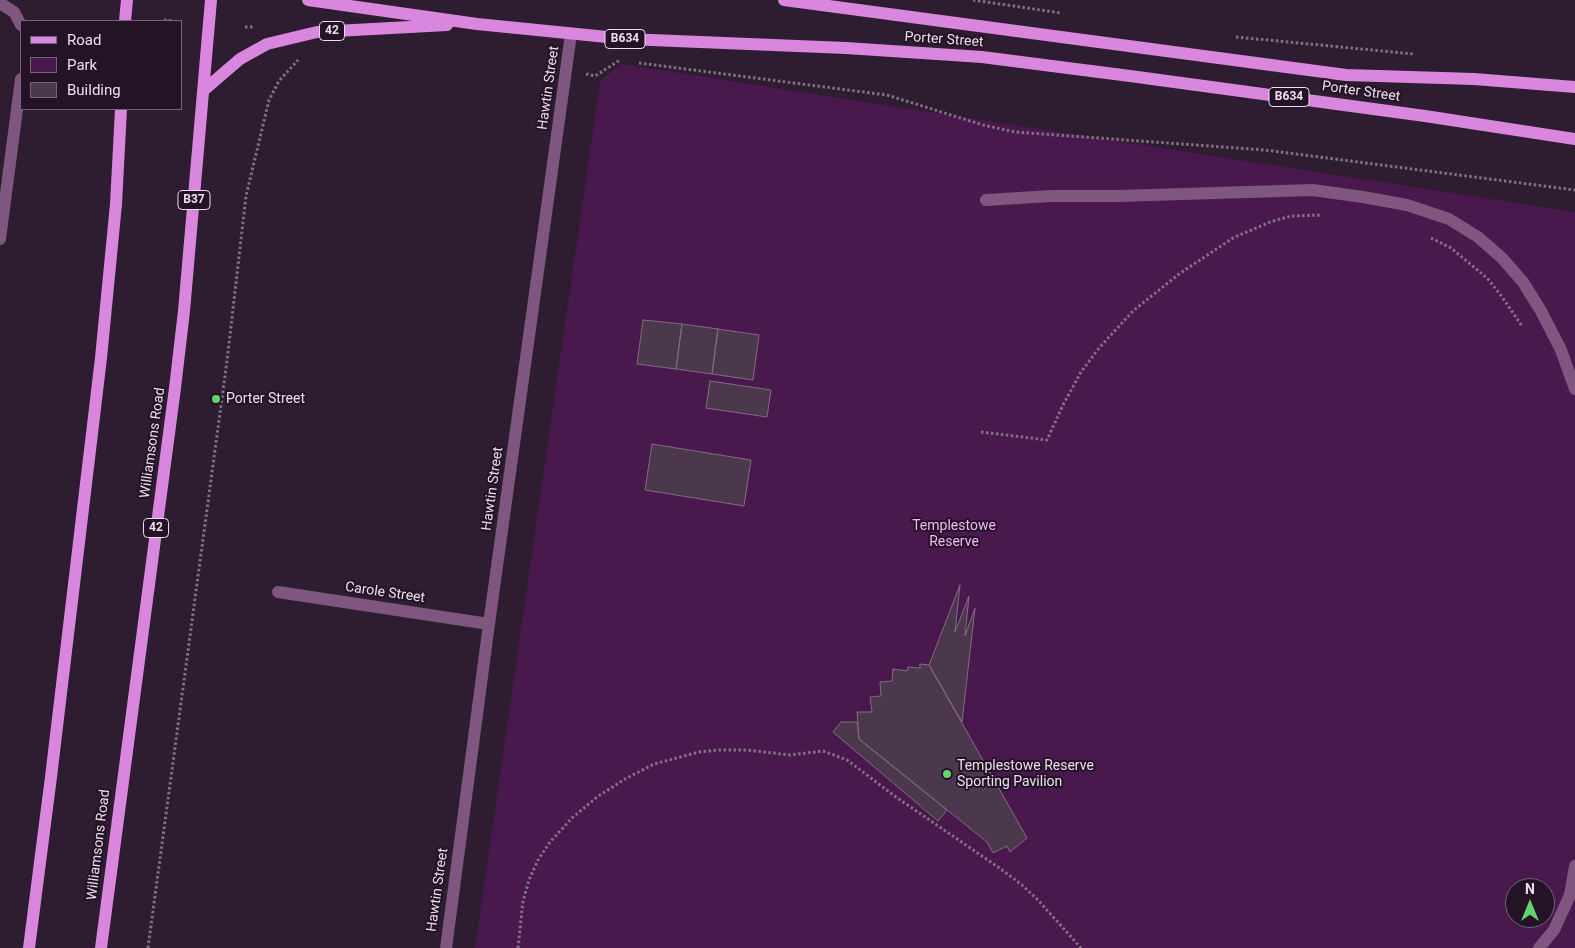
<!DOCTYPE html>
<html>
<head>
<meta charset="utf-8">
<style>
  body { margin:0 }
  #map { position:relative; width:1575px; height:948px; overflow:hidden; background:#2e1c30; font-family:Roboto,sans-serif }
  canvas { display:block }
  .legend { position:absolute; left:20px; top:20px; width:162px; height:90px; box-sizing:border-box; background:#241226; border:1px solid #746476; margin:0; padding:6px 9px; list-style:none; font-size:15px; color:#ecdfed }
  .legend li { display:flex; align-items:center; gap:10px; height:25px }
  .legend b { width:25px; border:1px solid #746476 }
  .north { position:absolute; left:1505px; top:878px; width:50px; height:50px; box-sizing:border-box; background:#241226; border:1px solid #746476; border-radius:50%; rotate:0deg; font-size:14px; font-weight:700; line-height:20px; text-align:center; color:#ecdfed }
  .north::after { content:''; display:block; margin:auto; width:18px; height:22px; background:#62d469; clip-path:polygon(50% 0,100% 100%,50% 72%,0 100%) }
</style>
</head>
<body>
<div id="map">
<canvas width="1575" height="948"></canvas>
<ul class="legend">
<li><b style="height:6px;background:#d987de"></b>Road</li>
<li><b style="height:14px;background:#49184d"></b>Park</li>
<li><b style="height:14px;background:#4c384d"></b>Building</li>
</ul>
<div class="north">N</div>
</div>
<script>
const g = document.querySelector('canvas').getContext('2d');
g.lineJoin = 'round';
function fillPath(path, color) {
  g.fillStyle = color;
  g.fill(path, 'evenodd');
}
function toPath(rows) {
  const path = new Path2D();
  for (const r of rows) {
    path.moveTo(r[0], r[1]);
    for (let i = 2; i < r.length; i += 2) path.lineTo(r[i], r[i + 1]);
  }
  return path;
}
function strokePath(path, color, width, dash) {
  g.strokeStyle = color;
  g.lineWidth = width;
  g.lineCap = dash ? 'butt' : 'round';
  g.setLineDash(dash || []);
  g.stroke(path);
}
function label(font, color, halo, rows, align = 'center') {
  g.font = font + ' Roboto,sans-serif';
  g.lineWidth = 4;
  g.setLineDash([]);
  g.textBaseline = 'middle';
  g.strokeStyle = halo;
  g.fillStyle = color;
  for (const [text, x, y, turn = 0] of rows) {
    g.save();
    g.translate(x, y);
    g.rotate((+turn || 0) * Math.PI / 180);
    g.textAlign = isNaN(turn) ? turn : align;
    if (halo) g.strokeText(text, 0, 0);
    g.fillText(text, 0, 0);
    g.restore();
  }
}
fillPath(toPath([
  [621,64,1575,212,1575,948,475,948,600,81],
  [1515,888,1545,888,1545,918,1515,918]
]), '#49184d');
const building = toPath([
  [643,320,682,324,676,369,637,364,643,320],
  [682,324,718,329,712,374,676,369,682,324],
  [718,329,759,335,753,380,712,374,718,329],
  [710,381,771,390,767,417,706,408,710,381],
  [652,444,751,460,744,506,645,490,652,444],
  [960,585,955,632,969,596,965,636,975,608,962,722,929,665,960,585],
  [920,664,929,665,1027,838,1010,852,1007,846,993,853,987,842,859,739,857,712,872,712,870,697,881,696,880,682,892,681,893,669,907,671,908,667,920,668,920,664],
  [841,722,857,722,859,739,947,810,938,821,833,732,841,722]
]);
fillPath(building, '#4c384d');
strokePath(building, '#826c83', 1);
strokePath(toPath([
  [973,0,1061,13],
  [164,20,173,21],
  [245,27,254,27],
  [1236,37,1414,54],
  [639,63,887,95,983,125,1015,132,1265,150,1575,190],
  [586,74,595,76,620,60],
  [1431,238,1451,248,1487,278,1500,294,1522,326],
  [981,432,1047,440,1063,405,1081,372,1099,348,1133,311,1179,274,1233,238,1270,222,1291,216,1321,215],
  [148,948,227,361,246,196,269,100,279,81,298,60],
  [518,948,523,901,529,880,538,860,550,842,572,818,597,797,625,779,654,764,699,752,718,750,747,750,790,755,823,751,847,760,896,797,998,867,1022,885,1038,900,1081,948]
]), '#817182', 3, [2.5, 2.5]);
strokePath(toPath([
  [986,200,1052,196,1118,196,1313,190,1363,197,1407,205,1449,219,1478,237,1502,258,1523,282,1541,311,1561,350,1575,389],
  [1539,948,1554,930,1570,895,1575,866]
]), '#7e5680', 12);
strokePath(toPath([
  [0,3,14,12,21,25],
  [0,239,21,79],
  [278,592,489,624],
  [446,948,489,624,571,34]
]), '#7e5680', 12);
strokePath(toPath([
  [308,0,477,24,627,39,846,48,982,57,1130,76,1425,116,1575,139],
  [784,0,1346,75,1474,79,1575,87],
  [125,21,127,0],
  [204,90,240,59,267,44,317,32,447,25],
  [29,948,51,777,101,358,116,204,121,109],
  [101,948,175,388,184,311,211,0]
]), '#d987de', 12);
for (const [x, y, r, color] of [
  [216,399,5,"#62d469"],
  [947,774,5,"#62d469"]
]) {
  const dot = new Path2D();
  dot.arc(x, y, r, 0, 2 * Math.PI);
  g.fillStyle = color;
  g.fill(dot);
  strokePath(dot, '#241226', 2);
}
for (const [x, y, w] of [
  [332,31,25],
  [625,39,40],
  [1289,97,40],
  [194,200,32],
  [156,528,25]
]) {
  const box = new Path2D();
  box.roundRect(x - w / 2, y - 9.5, w, 19, 4);
  g.fillStyle = '#241226';
  g.fill(box);
  strokePath(box, '#ecdfed', 1);
}
label('bold 12px', '#ecdfed', null, [
  ["42",332,31],
  ["B634",625,39],
  ["B634",1289,97],
  ["B37",194,200],
  ["42",156,528]
]);
label('14px', '#ecdfed', '#241226', [
  ["Porter Street",944,40,4],
  ["Hawtin Street",549,88,-82],
  ["Porter Street",1361,92,8],
  ["Williamsons Road",153,443,-82],
  ["Hawtin Street",493,489,-82],
  ["Carole Street",385,593,8],
  ["Williamsons Road",99,845,-83],
  ["Hawtin Street",438,890,-82]
]);
label('14px', '#ecdfed', '#241226', [
  ["Porter Street",226,399],
  ["Templestowe Reserve",957,766],
  ["Sporting Pavilion",957,782]
], 'left');
label('14px', '#f8b6fb', '#241226', [
  ["Templestowe",954,526],
  ["Reserve",954,542]
]);
</script>
</body>
</html>
